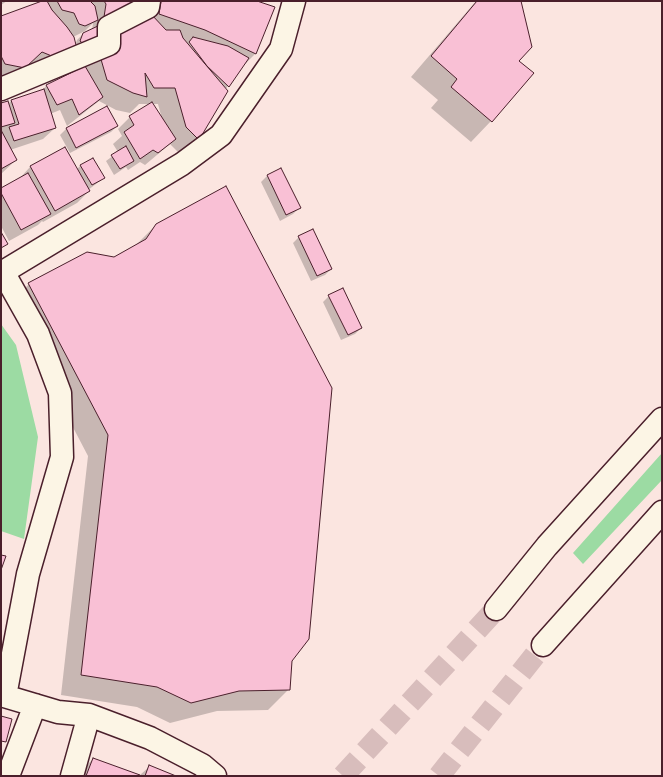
<!DOCTYPE html>
<html>
<head>
<meta charset="utf-8">
<style>
  body { margin:0 }
  #map { position:relative; width:663px; height:777px; overflow:hidden; background:#fbe5e0; font-family:Mali,sans-serif }
  canvas { display:block }
  .frame { position:absolute; inset:0; border:2px solid #4a1f2b; pointer-events:none }
</style>
</head>
<body>
<div id="map">
<canvas width="663" height="777"></canvas>
<div class="frame"></div>
</div>
<script>
const g = document.querySelector('canvas').getContext('2d');
g.lineJoin = 'round';
function fillPath(path, color) {
  g.fillStyle = color;
  g.fill(path, 'evenodd');
}
function toPath(rows) {
  const path = new Path2D();
  for (const r of rows) {
    path.moveTo(r[0], r[1]);
    for (let i = 2; i < r.length; i += 2) path.lineTo(r[i], r[i + 1]);
  }
  return path;
}
function strokePath(path, color, width, dash) {
  g.strokeStyle = color;
  g.lineWidth = width;
  g.lineCap = dash ? 'butt' : 'round';
  g.setLineDash(dash || []);
  g.stroke(path);
}
fillPath(toPath([
  [1,324,16,345,38,437,24,539,1,531],
  [662,453,662,480,583,564,573,553]
]), '#9cdba3');
fillPath(toPath([
  [1,1,7,1,1,5],
  [40,1,136,1,103,32,47,71,29,64,13,79,1,77,1,17,41,2],
  [93,23,92,30,84,33,77,40,75,46,73,37,85,31],
  [147,1,254,1,274,7,255,54,241,68,225,90,198,139,182,156,170,144,145,165,140,162,128,170,126,167,114,175,106,161,118,152,113,144,122,136,118,129,130,117,151,104,139,104,130,113,116,110,99,101,67,126,60,110,50,114,55,128,43,139,10,150,16,160,1,174,1,104,8,104,12,100,41,92,46,86,82,68,82,66,145,20],
  [152,104,158,104,162,119],
  [476,1,520,1,518,61,532,73,491,121,471,142,431,108,438,100,411,77],
  [107,107,117,126,111,132,70,153,60,135,66,129],
  [64,148,76,170,81,165,104,178,88,190,89,191,77,203,43,222,42,221,38,225,9,241,1,226,1,190,19,179,30,167],
  [281,170,299,208,293,214,280,221,261,182,267,176],
  [157,224,291,660,289,689,268,710,217,711,170,723,137,707,61,695,88,456,9,305,29,284,114,258,136,245],
  [299,237,331,269,325,275,311,281,293,243],
  [329,296,361,328,355,334,341,340,323,302],
  [93,759,140,775,149,767,174,776,79,776,81,771]
]), '#0003');
const building = toPath([
  [42,1,47,1,52,10,67,27,74,37,77,49,59,59,42,52,25,68,5,64,1,56,1,16,42,1],
  [57,1,90,1,95,6,98,20,85,26,79,24,74,13,62,10,57,1],
  [104,1,137,1,112,16,104,17,106,4,104,1],
  [161,1,257,1,275,7,256,54,205,30,159,14,161,1],
  [477,1,521,1,532,47,519,61,534,73,492,122,451,87,457,79,431,56,477,1],
  [151,14,166,30,180,30,183,38,228,91,199,140,186,127,175,88,154,88,145,73,147,97,133,93,107,80,98,49,151,14],
  [100,25,102,42,86,46,80,41,83,33,100,25],
  [193,37,228,46,249,58,229,87,207,66,189,42,193,37],
  [85,66,103,97,79,115,72,99,57,105,46,85,85,66],
  [44,89,56,128,14,141,9,127,19,124,11,100,44,89],
  [8,101,15,123,1,127,1,103,8,101],
  [152,102,176,139,158,153,153,150,140,159,124,132,134,125,129,116,152,102],
  [107,106,118,126,76,148,66,128,107,106],
  [1,130,17,160,1,169,1,130],
  [126,146,134,161,120,169,111,155,126,146],
  [65,147,90,191,55,211,30,166,65,147],
  [93,158,105,178,92,185,80,165,93,158],
  [281,168,301,208,286,215,267,175,281,168],
  [28,173,51,214,21,230,1,193,1,188,28,173],
  [226,186,332,388,309,639,292,661,290,690,239,691,191,703,157,687,81,675,108,435,28,283,87,252,114,257,146,239,156,224,226,186],
  [313,229,332,269,317,276,298,236,313,229],
  [1,232,8,244,1,248,1,232],
  [343,288,362,328,348,335,328,295,343,288],
  [1,555,6,556,1,570,1,555],
  [1,716,12,719,6,742,1,741,1,716],
  [93,758,140,775,140,776,86,776,93,758],
  [149,765,176,776,145,776,149,765]
]);
fillPath(building, '#f9c0d5');
strokePath(building, '#4a1f2b', 1);
strokePath(toPath([
  [343,776,496,609],
  [439,776,543,645]
]), '#d8bdbc', 22, [22, 11]);
const street = toPath([
  [1,89,109,44,109,27,148,7,149,1],
  [1,695,58,712,89,715,150,738,202,765,215,776],
  [5,696,28,574,62,457,60,393,38,334,3,272,182,164,221,135,281,49,294,1],
  [8,776,35,705],
  [72,776,89,715]
]);
const primary = toPath([
  [496,609,547,546,662,419],
  [543,645,662,512]
]);
strokePath(street, '#4a1f2b', 25);
strokePath(primary, '#4a1f2b', 25);
strokePath(street, '#fcf5e5', 22);
strokePath(primary, '#fcf5e5', 22);
</script>
</body>
</html>
